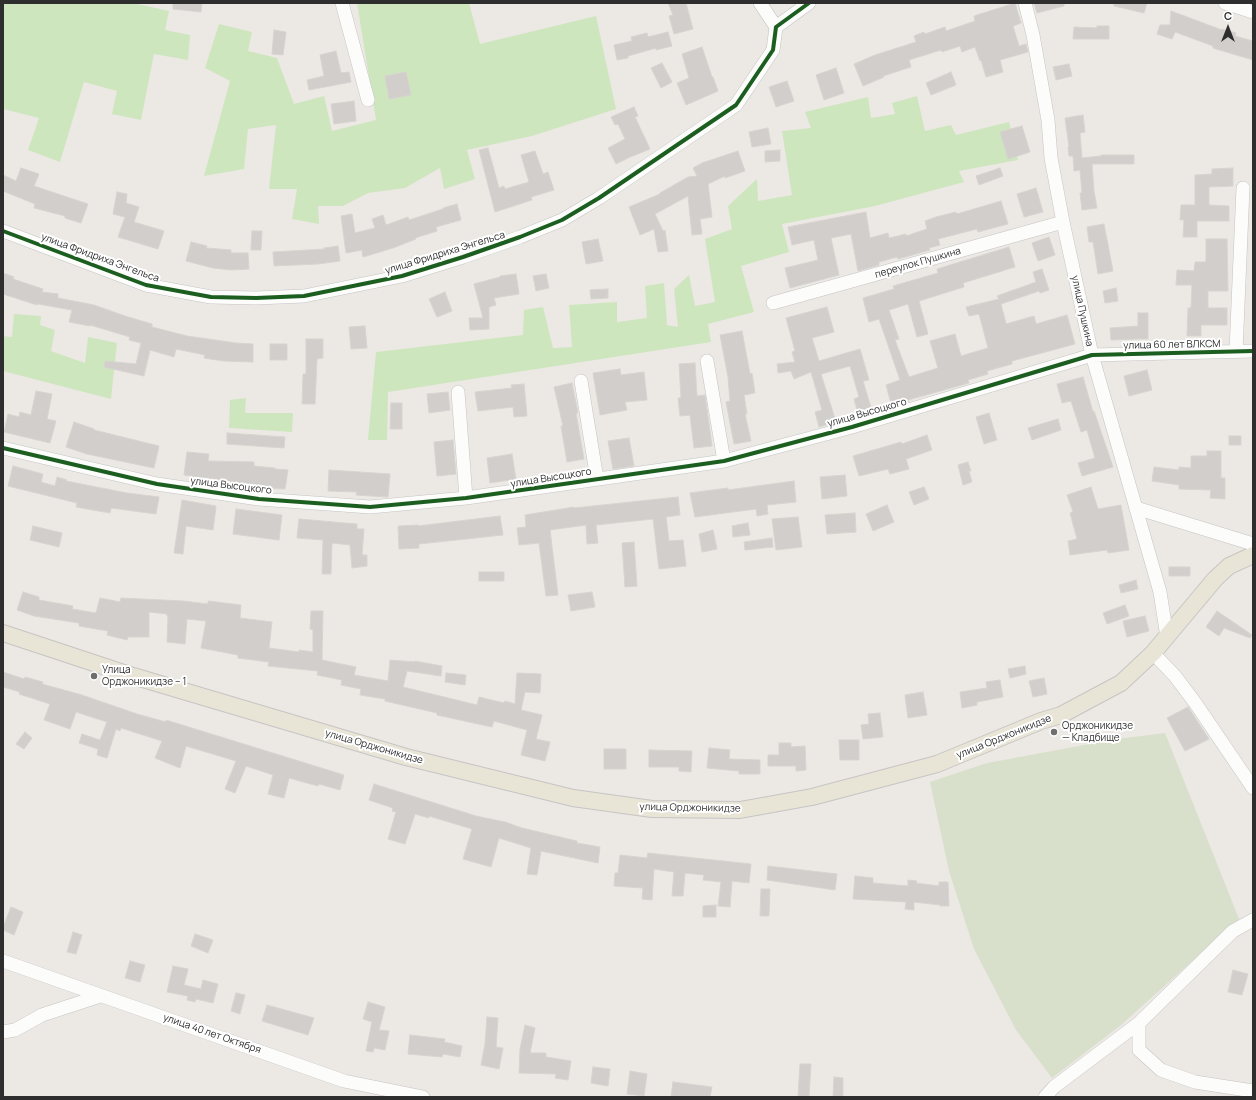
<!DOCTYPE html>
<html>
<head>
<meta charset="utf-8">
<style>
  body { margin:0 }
  #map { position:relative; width:1256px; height:1100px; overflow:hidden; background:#ece8e4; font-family:Manrope,sans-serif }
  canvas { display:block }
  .frame { position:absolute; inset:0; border:4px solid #2e2e2e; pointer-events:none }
  .north { position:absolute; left:1208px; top:8px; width:40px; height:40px; -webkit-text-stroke:3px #fff; paint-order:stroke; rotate:0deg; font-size:11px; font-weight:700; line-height:16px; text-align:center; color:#2e2e2e }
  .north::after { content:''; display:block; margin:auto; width:14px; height:18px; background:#2e2e2e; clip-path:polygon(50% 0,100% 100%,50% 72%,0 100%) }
</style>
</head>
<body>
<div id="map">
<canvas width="1256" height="1100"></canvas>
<div class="frame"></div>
<div class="north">С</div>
</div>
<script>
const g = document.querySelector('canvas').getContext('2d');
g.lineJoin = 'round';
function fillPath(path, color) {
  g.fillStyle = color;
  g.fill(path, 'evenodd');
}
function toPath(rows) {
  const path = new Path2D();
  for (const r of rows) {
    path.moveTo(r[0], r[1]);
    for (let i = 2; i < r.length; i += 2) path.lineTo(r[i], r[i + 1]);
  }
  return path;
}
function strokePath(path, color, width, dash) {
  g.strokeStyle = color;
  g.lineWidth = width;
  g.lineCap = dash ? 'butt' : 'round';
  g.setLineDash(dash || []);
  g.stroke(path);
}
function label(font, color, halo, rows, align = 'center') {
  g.font = font + ' Manrope,sans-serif';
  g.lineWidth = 4;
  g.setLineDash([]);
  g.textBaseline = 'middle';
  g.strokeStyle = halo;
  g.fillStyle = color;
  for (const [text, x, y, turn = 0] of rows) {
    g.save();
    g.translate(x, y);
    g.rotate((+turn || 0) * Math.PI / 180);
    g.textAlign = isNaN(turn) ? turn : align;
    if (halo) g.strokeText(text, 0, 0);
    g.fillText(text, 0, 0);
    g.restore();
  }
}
fillPath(toPath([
  [3,3,133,3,169,11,165,30,190,35,188,60,154,54,141,120,112,114,117,91,84,82,60,162,28,150,39,118,3,109],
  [357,3,469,3,480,44,596,16,616,109,532,136,467,150,475,179,444,189,440,168,405,188,368,193,343,206,318,206,319,224,292,219,297,189,269,189,276,125,248,129,244,169,204,176,230,81,205,68,219,24,252,32,248,51,277,58,294,104,324,96,332,131,376,120],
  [917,96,925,131,951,125,956,135,1009,122,1018,160,959,171,964,182,875,206,782,224,789,252,741,266,754,312,708,324,711,342,388,392,387,440,368,440,376,352,523,335,524,310,543,307,553,348,572,347,569,305,617,302,617,322,647,318,645,286,664,283,667,325,678,327,674,289,689,275,695,306,715,302,705,239,732,229,728,206,757,179,758,201,792,195,782,131,811,128,805,112,868,97,871,118,895,114,892,103],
  [14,314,41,316,40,325,55,330,51,351,85,363,88,337,117,343,111,399,3,371,3,336,12,337],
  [246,398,245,413,293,413,292,432,229,428,230,400]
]), '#cee6be');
fillPath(toPath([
  [1165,733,1239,919,1121,1025,1052,1078,1016,1030,974,949,949,871,930,782,987,763,1117,739]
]), '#d8e0cc');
const building = toPath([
  [173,3,202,3,201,12,173,9,173,3],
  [668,3,686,3,693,29,674,34,669,16,673,15,668,3],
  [1015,3,1021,23,1013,26,1019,46,1026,44,1028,52,1000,60,1003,72,986,77,981,60,980,61,975,47,962,52,960,46,942,52,941,50,909,60,911,67,883,76,884,77,863,86,854,64,875,55,916,42,914,36,924,32,925,34,945,27,946,31,975,21,974,16,1015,3],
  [1034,3,1064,3,1064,6,1037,13,1034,3],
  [1114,3,1147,3,1144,13,1114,6,1114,3],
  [1171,11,1222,30,1222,29,1236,33,1235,36,1253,41,1253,60,1213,48,1213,46,1175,32,1172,39,1157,34,1160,25,1170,25,1171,11],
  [1097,26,1109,26,1109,39,1073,39,1074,27,1097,28,1097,26],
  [274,30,286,32,283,55,272,54,274,30],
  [668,32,672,46,656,50,656,48,628,56,628,58,617,60,614,45,632,41,631,37,647,33,648,37,668,32],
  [702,47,712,77,713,77,718,91,686,105,677,83,689,78,682,54,702,47],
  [336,51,341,73,349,72,351,82,309,90,307,80,324,76,320,55,336,51],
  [662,63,672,82,661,88,651,68,662,63],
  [1069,64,1072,76,1056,80,1053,67,1069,64],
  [836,68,844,93,824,100,816,75,836,68],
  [406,72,411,95,389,99,385,76,406,72],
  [951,72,956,85,931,95,926,83,951,72],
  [787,81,794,101,776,107,769,87,787,81],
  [354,101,356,121,334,124,331,104,354,101],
  [634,107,638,116,635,117,650,149,633,156,632,156,616,164,608,148,625,139,618,124,615,125,611,117,634,107],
  [1083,115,1085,132,1080,133,1082,158,1101,156,1101,155,1134,155,1134,164,1092,164,1094,191,1097,208,1082,210,1080,193,1082,193,1080,170,1074,171,1073,156,1069,156,1068,147,1069,147,1065,118,1083,115],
  [1022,126,1030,152,1008,159,1000,132,1022,126],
  [768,128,771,144,752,147,749,132,768,128],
  [488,148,499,188,504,186,505,189,529,182,521,155,535,151,543,174,548,172,554,190,531,197,532,200,495,212,479,150,488,148],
  [780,150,780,161,765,162,765,151,780,150],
  [738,151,745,171,725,178,725,176,708,184,712,217,700,219,702,234,692,235,688,196,655,214,663,231,665,230,668,251,658,252,654,229,640,235,629,207,660,194,660,193,688,177,697,176,693,168,702,163,738,151],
  [21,168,39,174,34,186,88,204,81,223,65,218,65,216,34,208,35,204,3,191,3,175,16,181,21,168],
  [1000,168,1003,176,979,185,976,176,1000,168],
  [1233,168,1233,186,1209,187,1209,205,1229,206,1229,221,1197,221,1197,237,1183,237,1184,220,1180,220,1181,205,1195,205,1195,175,1212,174,1212,169,1233,168],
  [1036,188,1043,212,1024,217,1017,194,1036,188],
  [117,192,127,194,126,203,139,207,134,222,164,231,158,249,118,237,125,217,113,214,117,192],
  [1001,201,1008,224,978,232,977,229,938,239,940,245,929,248,930,250,898,259,897,257,879,262,879,265,858,271,851,234,831,238,839,275,790,288,785,268,818,260,814,240,792,245,788,227,866,212,870,238,888,233,889,238,906,234,906,236,927,229,925,221,936,217,956,212,957,214,1001,201],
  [457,204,461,220,436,227,437,231,415,238,416,239,393,248,363,257,362,250,346,253,341,216,352,214,355,233,375,228,372,219,383,215,386,225,408,217,409,220,443,209,443,208,457,204],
  [1104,224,1113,271,1098,274,1093,242,1089,242,1087,227,1104,224],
  [252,231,262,231,261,250,251,250,252,231],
  [1049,237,1055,255,1038,261,1032,243,1049,237],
  [598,239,603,261,586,264,582,242,598,239],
  [1206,239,1227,239,1228,291,1208,291,1208,308,1227,308,1227,325,1201,325,1201,336,1187,336,1188,308,1191,308,1192,285,1176,285,1177,270,1194,271,1195,262,1206,262,1206,239],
  [191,242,207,246,206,248,231,250,231,253,248,253,249,269,231,270,213,268,186,261,191,242],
  [338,246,340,261,318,264,274,266,273,252,325,249,324,248,338,246],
  [1009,247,1015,267,963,283,964,287,919,301,928,334,917,337,908,304,889,310,899,339,895,340,909,377,938,368,930,341,955,334,961,356,988,348,979,314,969,316,966,307,999,299,997,296,1036,282,1033,272,1042,269,1049,290,1040,293,1039,291,1001,304,1006,324,1034,316,1036,324,1067,315,1075,344,1012,361,1012,364,987,371,988,374,968,380,969,383,908,400,909,402,892,407,886,385,900,380,879,319,869,322,863,298,894,289,893,286,938,273,937,269,1009,247],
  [3,273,14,277,13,279,43,289,42,292,58,294,58,298,94,305,125,316,152,324,152,327,187,336,236,343,253,344,253,362,223,361,204,358,205,355,176,349,174,357,150,350,144,376,104,367,105,361,136,364,141,343,129,340,130,337,90,325,90,326,69,322,72,310,38,304,37,305,3,294,3,273],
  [516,274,519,294,494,298,496,305,489,307,489,329,470,330,469,318,483,318,474,284,500,277,500,276,516,274],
  [546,274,549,288,536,291,533,276,546,274],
  [1116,288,1118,301,1105,303,1103,291,1116,288],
  [608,289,608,298,591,299,590,290,608,289],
  [445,292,452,311,437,317,429,299,445,292],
  [827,307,834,332,812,338,819,361,860,349,869,380,863,381,872,411,858,414,854,399,859,397,850,366,821,374,836,422,819,427,815,412,822,410,811,372,794,379,791,371,778,373,777,364,795,362,792,352,795,351,786,318,827,307],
  [1138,313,1148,313,1148,339,1138,339,1111,340,1110,328,1138,326,1138,313],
  [365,326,367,348,351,349,349,327,365,326],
  [742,331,750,374,752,373,755,393,744,395,747,414,745,414,751,441,734,444,726,402,730,401,728,377,720,335,742,331],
  [306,339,323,339,323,358,317,359,315,404,302,404,303,374,306,374,306,339],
  [270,344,287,344,287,360,270,360,270,344],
  [695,363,697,396,705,395,712,446,694,448,690,415,680,416,678,398,681,398,679,364,695,363],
  [620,369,621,375,644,372,647,400,625,402,627,410,600,415,593,373,620,369],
  [1147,370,1152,390,1129,396,1124,376,1147,370],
  [1083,377,1093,412,1094,411,1113,467,1082,476,1078,463,1095,458,1087,430,1081,432,1071,401,1062,403,1057,384,1083,377],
  [572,383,578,413,576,413,584,459,567,462,561,426,563,426,554,387,572,383],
  [524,384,527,416,514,417,513,407,478,411,475,392,512,388,511,385,524,384],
  [36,391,52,394,47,419,56,421,50,443,4,432,8,414,19,417,20,412,31,415,36,391],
  [448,392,450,410,429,413,427,394,448,392],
  [391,403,402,403,402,429,390,429,391,403],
  [989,413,997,440,984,444,976,417,989,413],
  [1058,419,1061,430,1032,440,1028,428,1058,419],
  [74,422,94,429,94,430,159,446,154,468,87,454,66,447,74,422],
  [227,433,285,437,284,448,227,444,227,433],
  [927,435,932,450,906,459,909,469,890,474,888,469,859,476,853,456,901,442,902,444,927,435],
  [1229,436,1241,436,1241,445,1229,445,1229,436],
  [629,438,634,466,613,469,608,441,629,438],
  [453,440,456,474,437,476,434,442,453,440],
  [1207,451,1221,451,1221,478,1225,478,1225,499,1210,498,1211,490,1179,489,1179,485,1152,481,1154,467,1179,470,1179,467,1191,468,1191,456,1207,456,1207,451],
  [187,452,209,454,208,461,254,462,254,466,275,468,275,469,288,470,285,489,231,487,222,485,222,480,184,475,187,452],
  [512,454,516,479,490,483,487,458,512,454],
  [968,462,971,471,969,471,972,482,963,485,958,465,968,462],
  [13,466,43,474,41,482,55,486,57,477,67,480,66,481,127,493,159,497,156,514,111,508,110,513,76,507,77,503,8,486,13,466],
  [329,470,390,474,388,497,356,495,357,492,328,491,329,470],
  [845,475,847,496,822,499,820,477,845,475],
  [794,481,796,502,767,505,768,514,757,516,756,509,695,517,690,493,728,488,728,490,794,481],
  [924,487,929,499,914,505,909,492,924,487],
  [1091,487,1098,509,1121,505,1129,550,1108,553,1107,550,1070,555,1068,541,1077,539,1070,513,1073,512,1067,495,1091,487],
  [678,497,680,515,666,517,669,541,683,540,686,566,659,569,653,519,596,525,598,543,587,544,586,525,550,530,558,595,546,596,539,543,519,545,517,528,526,527,525,515,574,507,574,508,678,497],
  [182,500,216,506,213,530,186,526,183,554,174,553,182,500],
  [887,505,894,522,873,531,866,514,887,505],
  [236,509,282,515,279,540,233,534,236,509],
  [855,513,856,532,827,534,825,515,855,513],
  [500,516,503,535,419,544,419,548,399,549,398,526,418,525,418,526,500,516],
  [798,517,802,547,776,550,772,519,798,517],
  [299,519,357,524,357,529,364,529,362,555,367,555,367,566,352,568,350,545,332,543,331,574,322,574,323,540,297,538,299,519],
  [748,523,750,535,733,537,732,526,748,523],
  [33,526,62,533,59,547,30,540,33,526],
  [713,530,717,549,702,552,699,534,713,530],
  [772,538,773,547,745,550,744,542,772,538],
  [634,542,637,586,625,587,622,543,634,542],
  [1169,567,1190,567,1190,576,1169,576,1169,567],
  [479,572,504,572,504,581,479,581,479,572],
  [1136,580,1138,589,1121,593,1119,585,1136,580],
  [23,592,39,597,39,600,73,606,72,609,96,613,100,598,120,602,121,598,183,601,208,604,208,601,241,605,240,618,272,622,269,648,299,652,299,650,313,652,313,630,310,629,311,611,323,611,322,660,356,667,354,675,388,681,390,660,415,662,415,661,442,666,441,676,407,671,403,687,477,705,479,697,504,703,505,701,515,704,517,673,541,674,540,693,525,692,521,710,542,715,536,739,550,742,545,761,521,755,527,730,494,721,492,727,437,715,437,713,385,701,385,699,360,695,361,689,341,685,342,680,317,675,318,671,268,666,269,662,238,658,238,655,201,648,206,621,187,619,185,644,167,642,168,616,167,616,167,614,149,612,149,637,128,637,127,640,107,635,108,631,79,626,79,623,34,616,17,610,23,592],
  [592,592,595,607,571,611,568,595,592,592],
  [1125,605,1129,616,1107,624,1103,613,1125,605],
  [1217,611,1252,635,1250,638,1224,628,1219,636,1206,627,1217,611],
  [1145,616,1149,631,1127,637,1123,621,1145,616],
  [1025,666,1026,674,1010,678,1008,669,1025,666],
  [3,672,24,679,25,677,43,682,42,684,82,695,137,714,166,722,166,720,344,775,340,790,319,784,318,786,289,778,284,798,268,794,273,775,246,766,235,793,225,789,236,761,186,746,180,768,155,758,162,741,121,728,120,731,116,729,107,758,97,755,98,749,79,743,82,734,100,740,107,722,76,712,70,729,44,720,50,704,19,694,20,692,3,687,3,672],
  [446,673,466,675,465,685,445,682,446,673],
  [1044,678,1047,694,1033,697,1029,681,1044,678],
  [1000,680,1003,697,977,702,977,705,962,708,960,692,987,688,986,682,1000,680],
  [923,692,927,715,908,718,905,695,923,692],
  [1188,707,1209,739,1185,751,1167,718,1188,707],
  [880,713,883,737,863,739,861,725,869,724,868,714,880,713],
  [25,732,32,738,24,749,16,744,25,732],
  [839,740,859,740,859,760,840,760,839,740],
  [779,743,791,743,791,747,805,746,806,770,796,771,796,766,768,766,768,755,779,755,779,743],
  [709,748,730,750,729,759,760,760,760,774,739,774,739,771,707,768,709,748],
  [604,749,626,749,626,769,604,769,604,749],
  [649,750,692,751,691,772,679,771,679,767,649,767,649,750],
  [374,784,476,816,505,822,522,828,577,841,577,843,600,847,598,863,541,851,537,875,527,874,531,848,499,838,491,867,463,859,472,829,429,816,429,818,415,814,405,844,388,839,396,812,392,811,393,808,369,800,374,784],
  [648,853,751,864,749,883,732,881,730,907,718,906,721,882,703,880,704,875,685,873,683,896,672,896,674,872,654,869,652,900,642,899,643,888,614,886,615,873,618,873,620,855,647,858,648,853],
  [768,866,837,874,835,890,767,880,768,866],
  [855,876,873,878,873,883,908,886,908,880,917,881,916,883,939,886,939,882,948,882,949,906,940,906,940,905,914,902,914,910,905,909,906,902,853,899,855,876],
  [761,889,770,889,769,916,760,916,761,889],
  [716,905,716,917,703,917,703,906,716,905],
  [11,907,23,912,14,935,3,930,3,927,11,907],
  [73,932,82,935,76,954,67,952,73,932],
  [195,934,213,940,208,953,191,946,195,934],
  [130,961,145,965,140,982,125,978,130,961],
  [173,966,188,969,184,985,201,989,203,980,218,984,213,1003,196,999,195,1002,187,1000,188,996,167,992,173,966],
  [1233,970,1248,974,1242,995,1228,992,1233,970],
  [236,993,245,995,240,1014,231,1011,236,993],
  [368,1002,385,1007,379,1030,389,1031,385,1050,374,1048,373,1052,366,1051,372,1022,363,1019,368,1002],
  [267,1005,314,1018,308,1035,262,1021,267,1005],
  [487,1017,498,1018,496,1047,503,1048,499,1069,481,1065,485,1044,487,1017],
  [525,1025,535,1028,530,1053,546,1053,546,1057,571,1061,568,1080,555,1078,556,1074,519,1073,520,1049,525,1025],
  [410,1035,445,1039,444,1042,462,1046,460,1057,443,1054,442,1057,408,1054,410,1035],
  [800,1064,811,1064,809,1097,798,1096,800,1064],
  [593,1067,610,1069,608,1086,591,1083,593,1067],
  [630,1071,647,1074,644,1096,627,1094,630,1071],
  [834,1077,843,1078,843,1097,833,1097,834,1077],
  [673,1082,712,1087,710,1097,671,1097,673,1082]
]);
fillPath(building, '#d1cecb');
strokePath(building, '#d7d4d0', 1);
const minor = toPath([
  [342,3,368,100],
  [760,3,776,27],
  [1025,3,1033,35,1048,120,1051,158,1063,222,1092,355,1160,592,1167,637],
  [1225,3,1253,12],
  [3,231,146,285,211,297,256,298,304,296,402,276,463,257,520,237,562,220,599,198,736,105,773,50,776,27,809,3],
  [773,303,1063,222],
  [1236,351,1243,188],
  [707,361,724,461],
  [581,381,597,479],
  [458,392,466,498],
  [3,448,157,484,259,499,370,507,466,498,724,461,852,427,1092,355,1253,351],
  [1136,508,1253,544],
  [1153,653,1175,676,1196,704,1253,788],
  [3,961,344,1081,423,1097],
  [1139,1023,1139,1050,1161,1070,1195,1082,1253,1091],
  [3,1032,15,1030,42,1015,100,996],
  [1045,1097,1054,1087,1139,1023,1233,931,1253,920]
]);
const major = toPath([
  [3,633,133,676,406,757,573,798,652,809,740,810,812,797,937,764,1041,721,1061,715,1121,683,1153,653,1215,579,1229,566,1253,555]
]);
strokePath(minor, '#c5c4c5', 14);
strokePath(major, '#c6c5c4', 18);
strokePath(minor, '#fcfcfb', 13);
strokePath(major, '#e8e4d6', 16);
strokePath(toPath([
  [3,231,146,285,211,297,256,298,304,296,402,276,463,257,520,237,562,220,599,198,736,105,773,50,776,27,809,3],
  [3,448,157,484,259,499,370,507,466,498,724,461,852,427,1092,355,1253,351]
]), '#1b5e20', 4);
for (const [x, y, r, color] of [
  [94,676,4,"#706f6e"],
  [1054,732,4,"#706f6e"]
]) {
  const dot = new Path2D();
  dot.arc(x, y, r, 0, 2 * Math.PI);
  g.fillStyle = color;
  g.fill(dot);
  strokePath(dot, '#fff', 1.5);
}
label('10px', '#2e2e2e', '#fff', [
  ["улица Фридриха Энгельса",445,253,-17],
  ["улица Фридриха Энгельса",100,258,20],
  ["переулок Пушкина",918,263,-16],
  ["улица Пушкина",1082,311,78],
  ["улица 60 лет ВЛКСМ",1172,345,-1],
  ["улица Высоцкого",867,413,-16],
  ["улица Высоцкого",551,478,-9],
  ["улица Высоцкого",231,486,7],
  ["улица Орджоникидзе",1004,737,-22],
  ["улица Орджоникидзе",374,747,16],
  ["улица Орджоникидзе",690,808,1],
  ["улица 40 лет Октября",212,1034,19]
]);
label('10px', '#2e2e2e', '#fff', [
  ["Улица",102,670],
  ["Орджоникидзе – 1",102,682],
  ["Орджоникидзе",1062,726],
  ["— Кладбище",1062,738]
], 'left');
</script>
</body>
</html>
